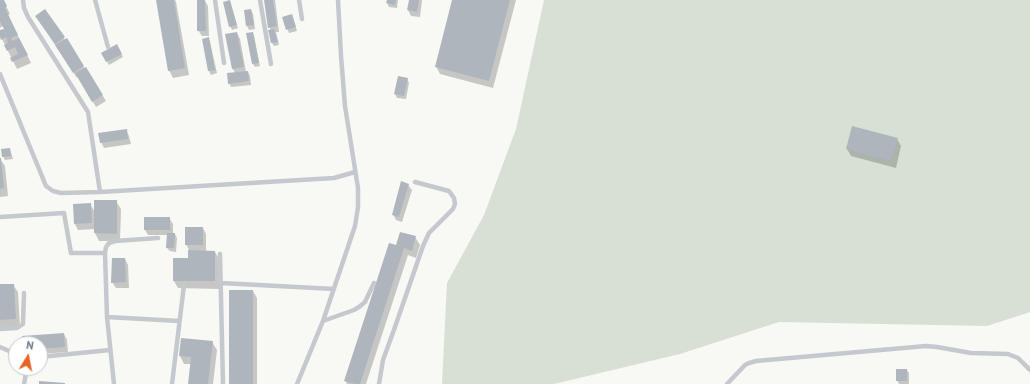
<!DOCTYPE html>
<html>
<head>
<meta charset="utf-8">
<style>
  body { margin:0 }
  #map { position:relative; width:1030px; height:384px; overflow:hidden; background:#f8f8f5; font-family:"PT Sans",sans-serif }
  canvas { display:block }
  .north { position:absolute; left:8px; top:336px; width:40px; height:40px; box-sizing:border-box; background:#fff; border:1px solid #c2c8cf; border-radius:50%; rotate:10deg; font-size:11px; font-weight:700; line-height:16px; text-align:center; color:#667587 }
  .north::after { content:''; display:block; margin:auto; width:14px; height:18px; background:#e96323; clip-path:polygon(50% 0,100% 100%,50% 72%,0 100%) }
</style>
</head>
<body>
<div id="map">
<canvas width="1030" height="384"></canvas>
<div class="north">N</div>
</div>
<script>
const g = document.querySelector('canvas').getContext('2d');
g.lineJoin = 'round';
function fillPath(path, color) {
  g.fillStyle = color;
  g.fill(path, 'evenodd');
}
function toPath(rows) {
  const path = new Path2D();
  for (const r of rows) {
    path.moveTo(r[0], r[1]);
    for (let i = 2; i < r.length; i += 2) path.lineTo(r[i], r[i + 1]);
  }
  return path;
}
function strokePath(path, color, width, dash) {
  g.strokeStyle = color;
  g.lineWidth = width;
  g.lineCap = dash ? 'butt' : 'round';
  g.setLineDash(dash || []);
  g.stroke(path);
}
fillPath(toPath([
  [544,0,1030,0,1030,312,987,326,779,322,680,354,554,384,442,384,447,283,484,215,516,129]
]), '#d8e0d6');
fillPath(toPath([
  [0,0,3,0,10,14,8,15,31,63,17,69,0,35,0,32,5,29,3,26,0,28],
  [157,0,175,0,176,2,189,75,173,78,169,70],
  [265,0,275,0,279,32,276,32,279,45,274,46,272,43,269,31,271,30,269,27],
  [388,0,398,0,397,8,389,7,387,3],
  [410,0,422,0,420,17,411,16,408,10],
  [453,0,516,0,493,88,440,74,436,66],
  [205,1,208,6,209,36,202,36,198,30],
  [229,1,238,28,232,30,230,26],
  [251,10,253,14,255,29,249,30,247,26,245,11],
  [45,11,65,40,66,39,85,69,86,68,106,101,96,107,78,77,77,78,40,22],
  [292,15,297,31,289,33,283,18],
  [237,33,240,39,246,72,248,72,250,76,251,85,231,87,229,83,235,73,233,69],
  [252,33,254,36,260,66,255,67,253,64],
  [208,38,210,42,217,73,211,75,209,71,203,40],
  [117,46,123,57,109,65,102,53],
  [407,79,409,83,406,99,397,98,395,94],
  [126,130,129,136,131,144,104,148,101,142],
  [897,139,901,146,896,168,851,156,847,149],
  [10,149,13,159,5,160,3,156],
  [0,154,0,159,5,166,8,196,0,197],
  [408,185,412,190,402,222,396,220,393,214],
  [116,201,121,209,120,241,99,241,95,233,95,229,78,230,75,224,90,204,95,212],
  [169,218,173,224,173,234,175,234,177,238,176,252,170,251,167,248,168,235,148,235,145,230],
  [203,228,206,234,206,252,215,252,219,259,219,289,178,288,174,281,189,259,189,250,186,244],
  [415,237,420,245,416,258,408,255,366,384,347,384,345,380,397,246],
  [125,259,128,265,129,288,116,288,112,282],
  [0,285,13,285,18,292,20,327,0,328],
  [253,291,257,298,257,384,230,384],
  [64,334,67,340,68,352,40,354,40,344,24,344],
  [212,342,217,350,213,384,189,384,191,364,184,364,180,356],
  [907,370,909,373,909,384,899,384,897,380]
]), '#0003');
fillPath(toPath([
  [0,0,4,0,7,6,5,8,18,35,11,38,12,41,19,38,28,55,12,62,10,58,18,54,15,47,7,51,4,45,8,43,6,37,1,40,0,37,0,30,4,29,0,21],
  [156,0,174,0,185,68,168,71],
  [197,0,205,0,206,31,197,31],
  [230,0,237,25,229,27,223,2],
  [264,0,273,0,277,26,268,28],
  [387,0,396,0,395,5,386,3],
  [409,0,419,0,417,12,407,10],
  [452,0,510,0,489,81,435,67],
  [45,9,65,37,55,44,35,16],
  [251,9,254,25,246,26,244,10],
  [292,14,296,27,286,30,282,17],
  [274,29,278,42,271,43,268,30],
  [237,32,244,67,232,69,225,34],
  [253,32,259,63,252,64,246,33],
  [209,37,215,70,208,71,202,39],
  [67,38,84,66,73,73,55,45],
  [117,44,122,54,106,62,101,53],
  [86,67,103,95,92,102,75,73],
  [248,71,249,81,228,84,227,73],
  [398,76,408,78,404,96,394,94],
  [852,126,898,138,891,161,846,149],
  [127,129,128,139,100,143,98,133],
  [10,148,11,156,2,157,1,149],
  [0,158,1,158,4,188,0,189],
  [401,181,409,184,399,217,392,215],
  [94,200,117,200,117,234,94,233],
  [91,203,92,223,74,224,73,204],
  [144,217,170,217,170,230,144,230],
  [185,227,203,227,203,245,185,245],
  [400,232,416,236,412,251,404,248,360,384,355,384,344,381,389,243,396,245],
  [167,233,175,233,174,248,166,248],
  [188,250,215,251,215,281,173,281,173,258,188,258],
  [112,258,125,258,126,282,111,283],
  [0,284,14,284,16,319,0,320],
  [229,290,253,290,253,384,229,384],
  [64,333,65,347,40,349,40,344,23,344,22,336],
  [181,338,213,341,208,384,188,384,191,357,179,356],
  [896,369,907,369,907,381,896,381],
  [39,381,65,383,65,384,39,384]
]), '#aeb5bc');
strokePath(toPath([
  [23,0,24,8,28,17,88,112,100,192],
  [95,0,108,47],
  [215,0,224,63],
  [260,0,271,64],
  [299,0,302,19],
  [0,74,46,186,53,191,61,193,100,192,334,178,355,172],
  [0,217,64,213,71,253,105,253],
  [220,254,223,384],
  [221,283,334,289],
  [107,317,179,321],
  [323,321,354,310,359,307,365,302,374,283],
  [0,329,17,328,23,324,24,293],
  [0,347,16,354],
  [40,357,110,350],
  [24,384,27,368],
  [114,384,107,317,105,253,106,247,109,243,115,241,158,238],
  [172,384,184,285],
  [297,384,323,321,355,226,358,207,358,188,345,106,341,56,338,0],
  [379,384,383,360,395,327,423,246,429,233,453,209,455,204,454,198,449,191,415,182],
  [727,384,745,365,749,363,756,361,926,346,937,347,971,353,1008,354,1018,358,1030,370]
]), '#c5c8cc', 4.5);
</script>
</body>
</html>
